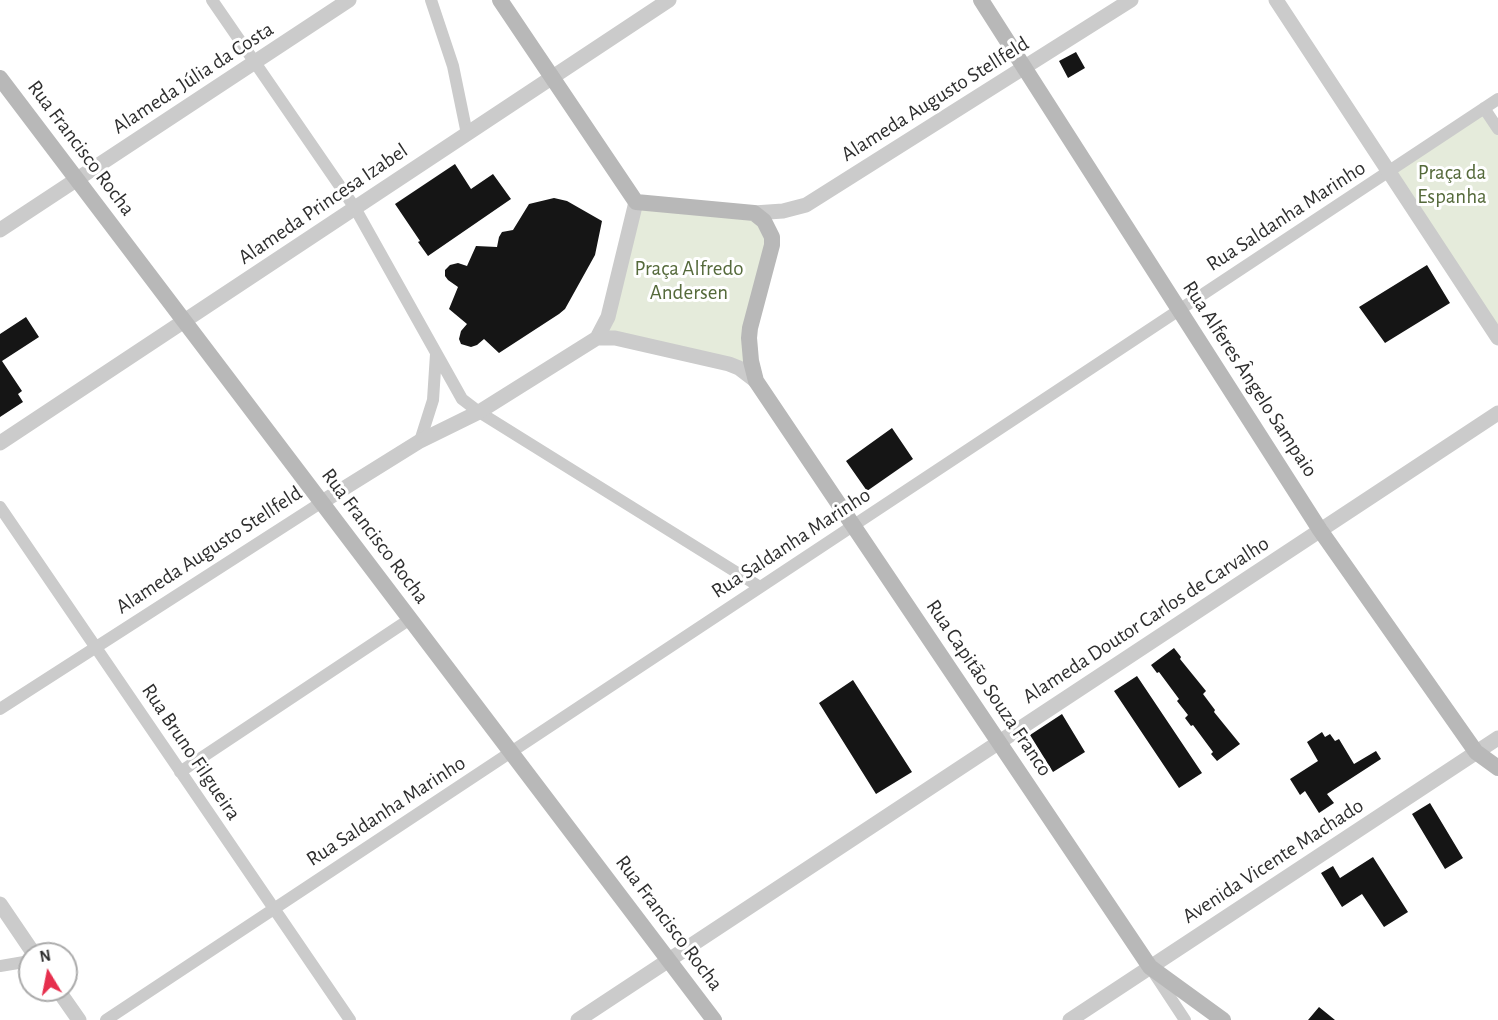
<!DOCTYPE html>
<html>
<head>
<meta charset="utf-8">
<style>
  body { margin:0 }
  #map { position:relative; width:1498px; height:1020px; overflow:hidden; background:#fff; font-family:"Alegreya Sans",sans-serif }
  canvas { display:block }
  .north { position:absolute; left:18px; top:942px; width:60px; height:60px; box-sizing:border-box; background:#fff; border:2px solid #ababab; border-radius:50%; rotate:350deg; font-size:16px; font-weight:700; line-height:24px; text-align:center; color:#2e2e2e }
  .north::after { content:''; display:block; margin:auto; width:21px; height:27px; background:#e62f4d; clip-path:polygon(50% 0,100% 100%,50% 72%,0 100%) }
</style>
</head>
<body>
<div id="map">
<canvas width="1498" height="1020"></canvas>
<div class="north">N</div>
</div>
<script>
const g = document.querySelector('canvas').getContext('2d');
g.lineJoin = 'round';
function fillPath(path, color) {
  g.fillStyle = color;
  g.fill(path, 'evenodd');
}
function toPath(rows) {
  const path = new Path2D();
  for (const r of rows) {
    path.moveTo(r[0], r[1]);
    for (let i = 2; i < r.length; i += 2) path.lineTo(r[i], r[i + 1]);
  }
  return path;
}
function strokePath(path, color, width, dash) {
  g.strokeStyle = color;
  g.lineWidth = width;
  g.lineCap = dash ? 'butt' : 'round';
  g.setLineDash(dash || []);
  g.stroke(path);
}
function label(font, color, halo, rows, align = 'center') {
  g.font = font + ' "Alegreya Sans",sans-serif';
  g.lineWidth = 6;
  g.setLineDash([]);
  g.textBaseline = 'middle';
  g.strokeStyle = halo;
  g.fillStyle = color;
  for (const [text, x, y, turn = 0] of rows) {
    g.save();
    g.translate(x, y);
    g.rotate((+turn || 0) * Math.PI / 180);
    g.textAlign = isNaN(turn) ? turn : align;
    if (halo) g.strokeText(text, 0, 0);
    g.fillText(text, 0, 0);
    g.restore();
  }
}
fillPath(toPath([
  [1484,108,1498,129,1498,338,1389,171],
  [636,202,754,213,769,229,748,374,615,338,604,327]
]), '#e5ebdb');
fillPath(toPath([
  [1076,52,1085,68,1068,78,1059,61],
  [455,164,471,189,493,174,511,199,428,256,418,242,420,241,395,204],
  [554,198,567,201,602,221,595,255,565,309,559,314,499,353,484,339,477,345,471,347,461,344,459,339,461,331,467,324,449,309,458,287,448,280,445,276,445,270,450,265,458,263,467,266,476,246,497,247,499,237,502,232,513,230,529,204],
  [1427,265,1450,303,1385,343,1359,307],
  [26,317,39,337,2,361,22,391,18,394,23,402,0,417,0,334],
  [892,428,913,459,867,491,846,461],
  [1174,648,1181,657,1180,659,1206,691,1203,694,1215,710,1214,712,1240,744,1217,761,1211,754,1213,752,1193,725,1191,726,1185,718,1188,715,1177,701,1179,699,1159,672,1157,673,1151,665],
  [1137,676,1202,773,1179,788,1114,691],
  [853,680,912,772,876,794,819,703],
  [1062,714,1085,752,1053,772,1030,735],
  [1322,732,1325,737,1330,734,1335,741,1339,739,1354,764,1376,751,1381,759,1327,794,1334,803,1319,813,1305,791,1300,795,1290,779,1318,761,1307,742],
  [1430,803,1463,858,1445,869,1412,814],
  [1373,857,1408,912,1384,927,1362,894,1342,907,1321,873,1333,866,1340,878],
  [1319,1007,1335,1020,1308,1020]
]), '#151515');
strokePath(toPath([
  [212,0,355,208,462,399,479,412,760,587],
  [431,0,453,66,467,134],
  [1484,108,1498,129],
  [420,441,433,400,436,354],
  [0,507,350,1020],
  [0,709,322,502],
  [180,772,410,619],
  [0,966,30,961],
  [1154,973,1185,1020],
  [106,1020,1498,99]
]), '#cbcbcb', 12);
strokePath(toPath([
  [1276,0,1498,338],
  [754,213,783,211,806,205,1131,0],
  [0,230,349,0],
  [597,338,615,338,729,364,739,368,756,381],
  [0,443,669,0],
  [322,502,420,441,479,412,597,338,608,317,636,202],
  [0,904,34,954],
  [58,990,79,1020],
  [578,1020,1498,413],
  [1070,1020,1498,738]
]), '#cbcbcb', 15);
strokePath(toPath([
  [500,0,636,202,754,213,764,221,772,237,772,245,750,328,749,338,751,361,756,381,1150,967,1223,1020],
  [981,0,1320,530,1476,752,1498,768],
  [0,78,714,1020]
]), '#b8b8b8', 16);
label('21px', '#2e2e2e', '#fff', [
  ["Alameda Júlia da Costa",193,78,-33],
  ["Alameda Augusto Stellfeld",935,99,-32],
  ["Rua Francisco Rocha",81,148,53],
  ["Alameda Princesa Izabel",323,204,-34],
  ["Rua Saldanha Marinho",1286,216,-33],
  ["Rua Alferes Ângelo Sampaio",1250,379,57],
  ["Rua Francisco Rocha",375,536,53],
  ["Rua Saldanha Marinho",791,543,-33],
  ["Alameda Augusto Stellfeld",209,550,-33],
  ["Alameda Doutor Carlos de Carvalho",1146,620,-33],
  ["Rua Capitão Souza Franco",989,688,56],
  ["Rua Bruno Filgueira",191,752,56],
  ["Rua Saldanha Marinho",386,811,-33],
  ["Avenida Vicente Machado",1273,861,-33],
  ["Rua Francisco Rocha",669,923,53]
]);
label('21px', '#556a3b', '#fff', [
  ["Praça da",1452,173],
  ["Espanha",1452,197],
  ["Praça Alfredo",689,269],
  ["Andersen",689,293]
]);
</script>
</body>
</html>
